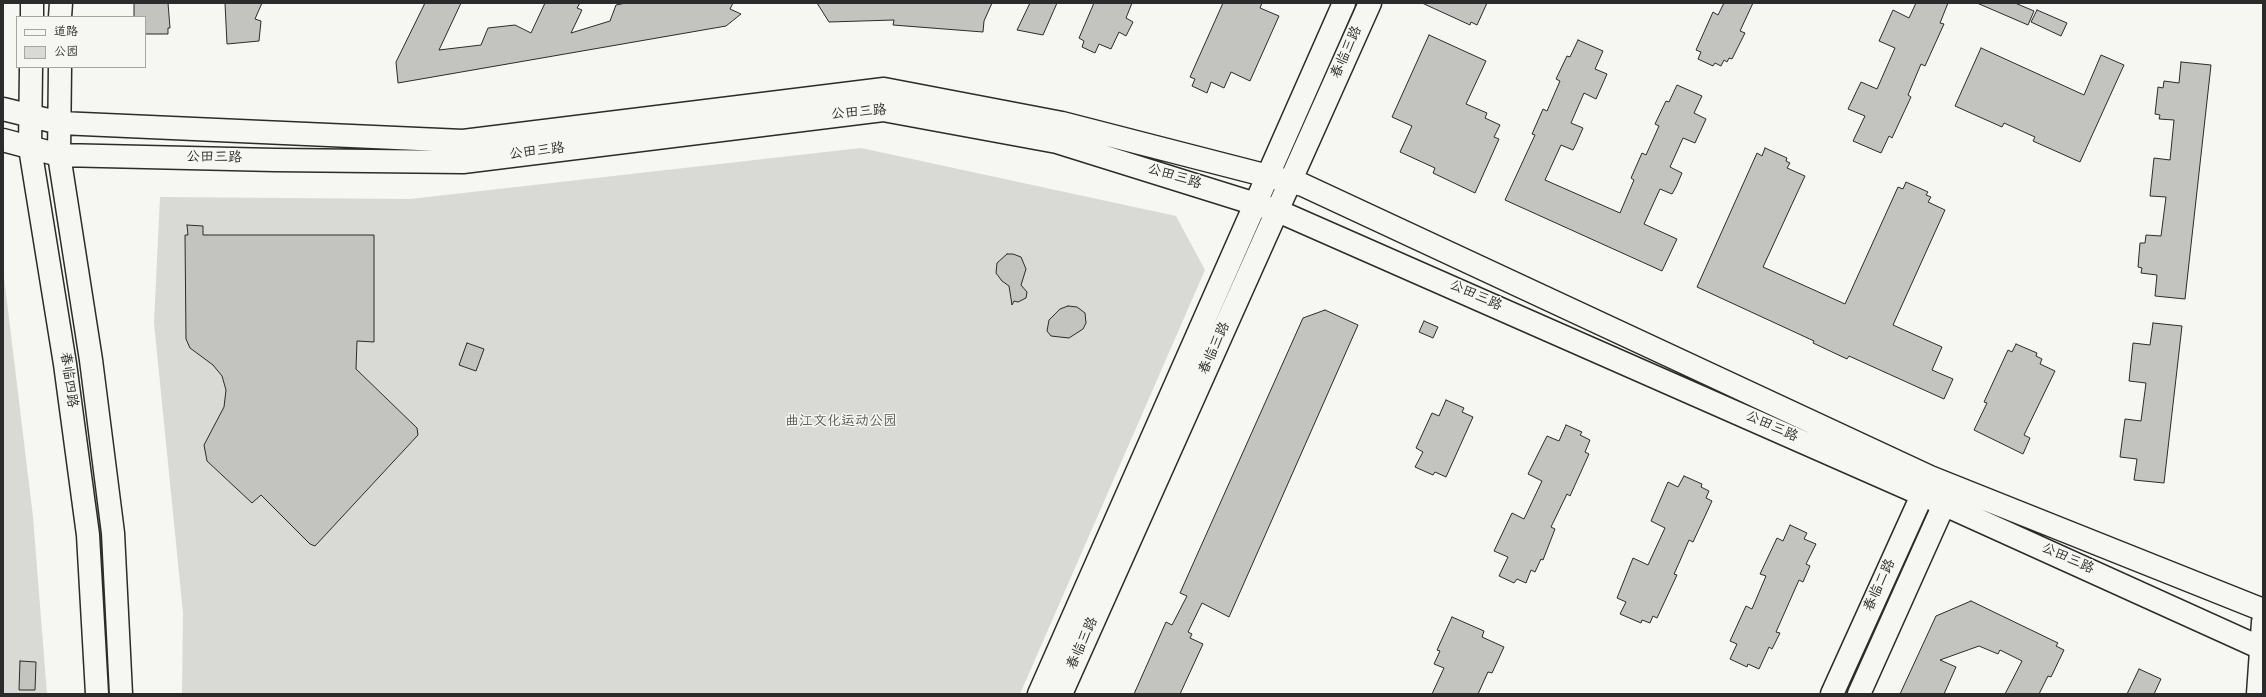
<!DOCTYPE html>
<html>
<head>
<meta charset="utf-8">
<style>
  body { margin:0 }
  #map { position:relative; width:2266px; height:697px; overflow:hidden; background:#f6f6f2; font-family:Dekko,"LXGW WenKai TC",sans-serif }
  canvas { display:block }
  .frame { position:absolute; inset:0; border:4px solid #2b2b2b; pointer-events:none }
  .legend { position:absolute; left:16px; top:16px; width:130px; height:52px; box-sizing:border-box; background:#f6f6f2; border:1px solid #a5a5a2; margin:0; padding:5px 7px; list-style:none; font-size:12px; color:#2b2b2b }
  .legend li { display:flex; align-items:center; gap:8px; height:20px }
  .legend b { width:20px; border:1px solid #a5a5a2 }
</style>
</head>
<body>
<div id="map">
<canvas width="2266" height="697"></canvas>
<div class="frame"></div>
<ul class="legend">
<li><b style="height:5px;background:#f6f6f2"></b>道路</li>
<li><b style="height:11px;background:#d9d9d5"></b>公园</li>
</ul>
</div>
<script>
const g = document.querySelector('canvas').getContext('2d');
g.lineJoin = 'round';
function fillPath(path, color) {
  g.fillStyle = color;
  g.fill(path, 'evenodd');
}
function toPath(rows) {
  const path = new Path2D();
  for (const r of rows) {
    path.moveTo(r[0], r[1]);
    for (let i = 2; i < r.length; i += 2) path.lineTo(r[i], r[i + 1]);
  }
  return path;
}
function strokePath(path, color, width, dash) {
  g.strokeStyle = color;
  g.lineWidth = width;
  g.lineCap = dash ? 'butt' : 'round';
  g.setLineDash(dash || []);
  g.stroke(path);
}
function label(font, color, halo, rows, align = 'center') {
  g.font = font + ' Dekko,"LXGW WenKai TC",sans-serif';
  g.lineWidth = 3;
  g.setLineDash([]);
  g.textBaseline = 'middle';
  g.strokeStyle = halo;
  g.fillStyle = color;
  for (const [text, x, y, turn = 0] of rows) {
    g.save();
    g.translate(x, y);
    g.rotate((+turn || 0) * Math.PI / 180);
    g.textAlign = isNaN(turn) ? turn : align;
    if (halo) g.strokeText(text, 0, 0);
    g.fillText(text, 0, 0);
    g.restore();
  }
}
fillPath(toPath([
  [861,148,1176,216,1205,270,1020,694,182,694,183,613,154,323,160,197,410,199],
  [3,269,33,517,47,694,3,694]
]), '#d9d9d5');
const building = toPath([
  [134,3,168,3,170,28,168,28,168,34,145,34,145,17,134,17,134,3],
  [225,3,262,3,255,19,261,21,259,41,227,44,225,3],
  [425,3,461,3,439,50,481,45,488,28,515,25,531,33,545,3,580,3,577,8,582,10,571,33,610,21,616,5,626,3,733,3,730,9,741,14,726,26,398,83,396,62,425,3],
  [817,3,992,3,984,21,983,32,893,25,894,20,829,22,817,3],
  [1030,3,1057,3,1043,35,1017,30,1030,3],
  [1094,3,1132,3,1126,18,1133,22,1126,36,1119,32,1111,49,1099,44,1095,53,1082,47,1084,41,1079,38,1094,3],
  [1223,3,1262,3,1260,8,1279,16,1250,81,1231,72,1224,88,1211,82,1207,93,1192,86,1195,79,1190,77,1223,3],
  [1422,3,1487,3,1477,25,1471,22,1470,25,1422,3],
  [1724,3,1753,3,1740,31,1745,33,1732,59,1729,58,1727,62,1724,60,1721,66,1715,63,1713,66,1698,59,1701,52,1696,50,1713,12,1718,15,1724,3],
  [1916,3,1948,3,1940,23,1944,24,1925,66,1921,64,1908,95,1911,97,1892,138,1889,136,1881,153,1853,141,1865,116,1848,109,1861,82,1877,89,1895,48,1879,41,1893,10,1909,18,1916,3],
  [1977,3,2015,3,2034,11,2028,25,1977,3],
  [2037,10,2067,23,2061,36,2031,22,2037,10],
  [1429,35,1486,61,1466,104,1487,113,1485,118,1500,125,1494,137,1499,139,1475,193,1433,173,1435,168,1400,152,1412,126,1392,117,1429,35],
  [1578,40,1603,51,1595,69,1607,74,1596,99,1584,93,1571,123,1583,128,1576,144,1573,150,1561,145,1545,180,1620,213,1634,180,1631,178,1642,153,1646,155,1659,126,1655,124,1666,101,1669,102,1677,85,1702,96,1694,113,1706,119,1695,143,1683,138,1670,167,1682,173,1676,187,1672,194,1660,189,1644,224,1677,239,1662,271,1505,200,1535,135,1532,134,1543,109,1547,111,1560,81,1556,79,1567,56,1570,57,1578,40],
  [1981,48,2084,95,2101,55,2124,65,2080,162,2033,141,2035,137,2004,123,2002,127,1955,106,1981,48],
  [2181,62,2211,65,2185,299,2155,296,2157,275,2141,273,2142,268,2138,267,2140,243,2145,243,2146,235,2161,236,2166,197,2150,196,2154,158,2170,160,2174,120,2159,119,2160,115,2155,114,2158,87,2163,88,2164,81,2179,83,2181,62],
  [1765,148,1787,158,1786,161,1790,163,1787,168,1805,176,1763,267,1845,304,1898,187,1903,189,1906,182,1928,192,1926,195,1931,197,1928,202,1945,210,1893,325,1942,347,1932,370,1953,379,1944,399,1849,356,1847,359,1813,343,1814,341,1697,287,1757,153,1762,156,1765,148],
  [187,225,203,226,203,235,374,235,374,342,357,341,356,369,417,428,418,435,315,546,310,544,261,495,252,503,207,461,204,445,224,407,226,390,222,376,213,365,190,348,186,339,185,235,188,235,187,225],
  [1007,254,1013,254,1021,257,1026,269,1021,285,1027,292,1026,298,1018,302,1014,301,1012,305,1009,286,1002,281,996,273,997,263,1007,254],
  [1068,306,1077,307,1085,313,1086,323,1083,329,1069,338,1051,336,1047,331,1049,320,1060,309,1068,306],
  [1325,310,1358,325,1229,617,1202,603,1188,632,1192,634,1190,638,1203,644,1180,694,1134,694,1166,622,1172,625,1187,596,1180,593,1303,318,1325,310],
  [1424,321,1438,327,1433,338,1419,332,1424,321],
  [2153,323,2182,326,2164,483,2134,480,2137,459,2120,457,2125,419,2141,421,2146,383,2129,381,2133,343,2150,345,2153,323],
  [467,343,484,349,476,371,459,365,467,343],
  [2016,344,2037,353,2036,356,2042,359,2040,364,2055,371,2024,435,2030,438,2023,454,1974,430,1987,403,1984,402,2008,350,2012,352,2016,344],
  [1446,400,1464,408,1462,412,1473,417,1446,477,1435,472,1433,475,1415,467,1423,452,1416,448,1432,413,1439,416,1446,400],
  [1566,425,1582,432,1580,435,1590,440,1585,452,1589,454,1570,496,1567,494,1551,527,1555,529,1543,560,1541,559,1535,572,1531,570,1526,583,1517,579,1514,583,1499,576,1508,557,1494,551,1512,513,1524,519,1542,481,1528,474,1547,436,1559,441,1566,425],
  [1684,476,1702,484,1701,487,1709,491,1706,498,1712,501,1693,542,1689,540,1679,563,1674,574,1677,575,1657,618,1653,616,1650,623,1642,620,1641,623,1620,614,1626,602,1617,598,1633,558,1648,565,1665,528,1651,521,1668,482,1678,487,1684,476],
  [1790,525,1807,533,1804,539,1816,544,1806,564,1810,566,1803,582,1799,580,1776,632,1780,633,1772,649,1769,647,1759,669,1748,664,1747,667,1730,659,1737,644,1730,641,1746,606,1752,609,1766,576,1760,574,1777,538,1783,541,1790,525],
  [1971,601,2058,643,2056,646,2064,650,2051,677,2048,676,2039,694,2005,694,2022,661,2000,650,1998,654,1979,646,1940,660,1956,667,1944,694,1900,694,1936,616,1971,601],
  [1452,617,1484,631,1482,637,1504,647,1492,673,1488,672,1478,694,1432,694,1444,668,1434,664,1440,651,1437,650,1452,617],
  [20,661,36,662,35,690,19,690,20,661],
  [2139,669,2161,679,2154,694,2127,694,2139,669]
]);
fillPath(building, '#c3c3c0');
strokePath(building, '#2b2b2b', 1);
const secondary = toPath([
  [32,17,32,3],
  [60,17,61,3],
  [31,67,30,148,65,364,88,535,97,694],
  [60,67,59,155,91,360,113,533,121,694],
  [3,109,60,123,463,141,884,89,1062,123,1303,185,1930,477,2263,610],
  [3,140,59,155,275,160,463,162,883,110,1057,142,1278,211,1923,495,2261,648],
  [1039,694,1344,3],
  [1061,694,1370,3],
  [1832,694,1928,482],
  [1859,694,1950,491]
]);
const highway = toPath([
  [2258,694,2263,622]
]);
strokePath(secondary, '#2b2b2b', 25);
strokePath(highway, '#2b2b2b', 25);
strokePath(secondary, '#f6f6f2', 22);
strokePath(highway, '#f6f6f2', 22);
label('14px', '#2b2b2b', '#f6f6f2', [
  ["春临三路",1348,53,-66],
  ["公田三路",859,114,-5],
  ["公田三路",537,153,-7],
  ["公田三路",214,159,1],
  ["公田三路",1174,178,17],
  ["公田三路",1475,297,24],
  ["春临三路",1216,349,-66],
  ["春临四路",67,380,82],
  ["公田三路",1771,428,24],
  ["公田三路",2067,560,24],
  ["春临二路",1881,586,-65],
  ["春临三路",1084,644,-66]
]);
label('14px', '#565656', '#f6f6f2', [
  ["曲江文化运动公园",841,423]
]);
</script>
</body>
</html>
